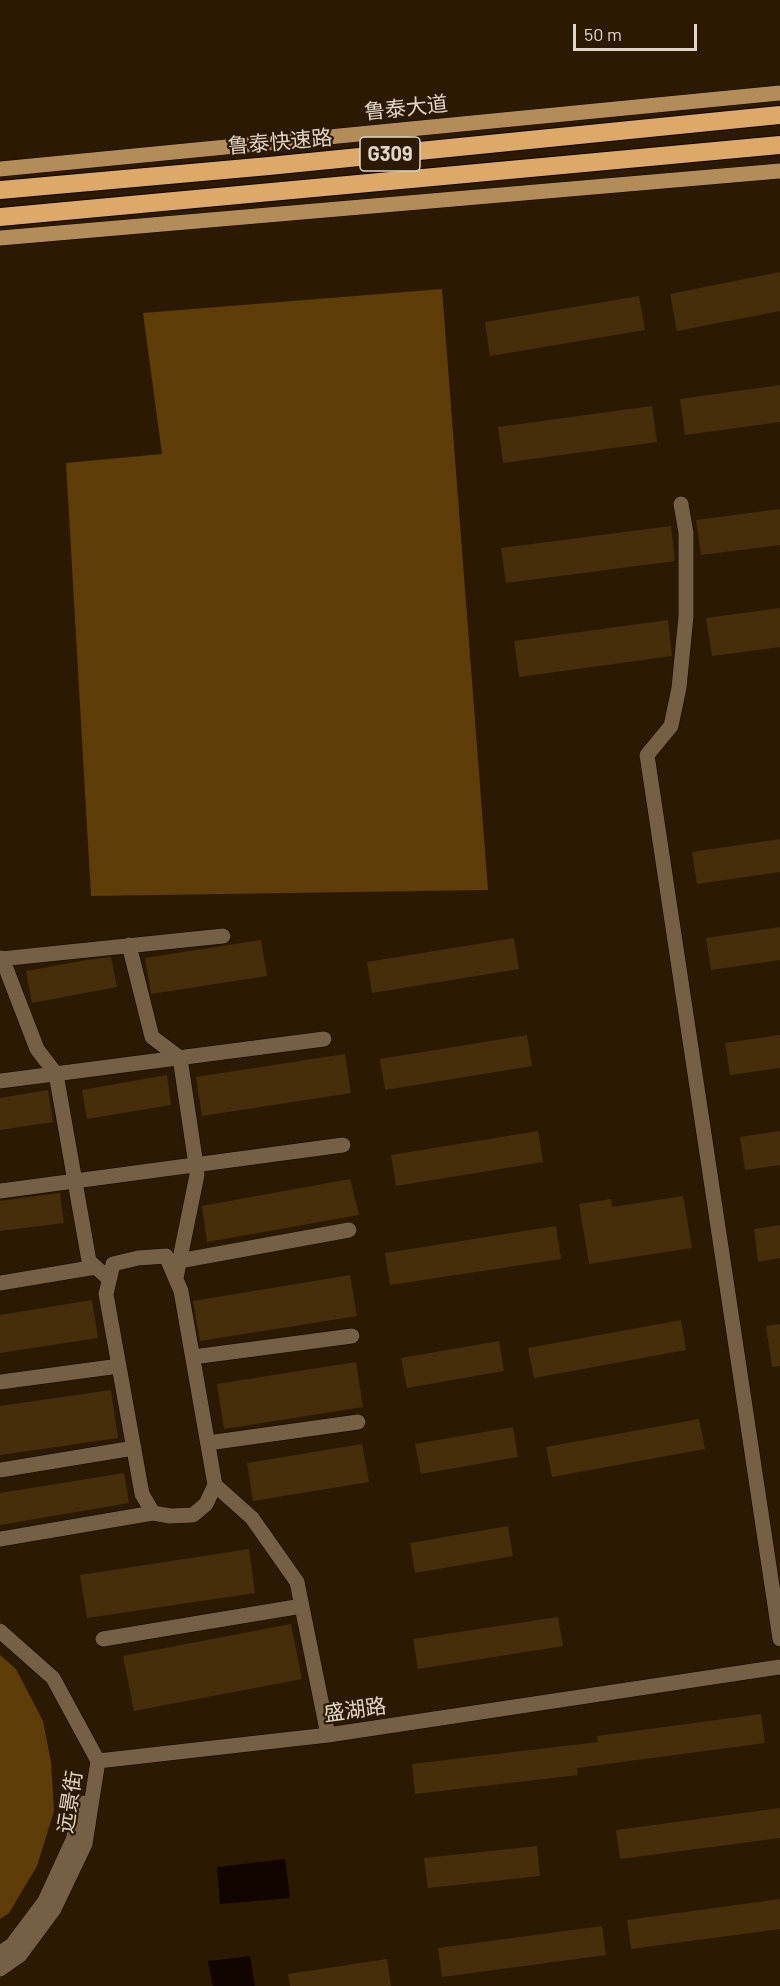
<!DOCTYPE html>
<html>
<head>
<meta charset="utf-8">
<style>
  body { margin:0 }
  #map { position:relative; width:780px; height:1986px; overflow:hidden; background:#2b1901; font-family:Barlow,sans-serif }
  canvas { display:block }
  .scale { position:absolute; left:573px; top:24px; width:124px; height:27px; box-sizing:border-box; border:3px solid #e1d5c7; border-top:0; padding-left:8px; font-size:18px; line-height:21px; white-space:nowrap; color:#e1d5c7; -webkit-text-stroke:4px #2b1901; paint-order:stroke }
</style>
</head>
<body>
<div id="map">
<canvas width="780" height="1986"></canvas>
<div class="scale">50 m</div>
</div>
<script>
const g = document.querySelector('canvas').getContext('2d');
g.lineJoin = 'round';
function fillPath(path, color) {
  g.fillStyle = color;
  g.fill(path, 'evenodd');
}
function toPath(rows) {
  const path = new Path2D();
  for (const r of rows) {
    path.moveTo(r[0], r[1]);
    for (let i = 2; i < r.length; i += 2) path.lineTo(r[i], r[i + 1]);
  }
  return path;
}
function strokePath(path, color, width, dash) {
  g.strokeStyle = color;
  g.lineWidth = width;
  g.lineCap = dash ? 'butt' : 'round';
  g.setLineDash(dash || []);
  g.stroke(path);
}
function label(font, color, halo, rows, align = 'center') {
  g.font = font + ' Barlow,"Noto Sans SC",sans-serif';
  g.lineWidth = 4.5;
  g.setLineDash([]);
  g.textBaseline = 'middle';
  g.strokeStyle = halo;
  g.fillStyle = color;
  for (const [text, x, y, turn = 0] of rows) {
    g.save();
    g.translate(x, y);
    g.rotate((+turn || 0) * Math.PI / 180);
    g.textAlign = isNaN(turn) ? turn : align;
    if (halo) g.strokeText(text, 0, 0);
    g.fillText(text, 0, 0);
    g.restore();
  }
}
fillPath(toPath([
  [442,289,488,890,91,896,66,463,162,454,143,313],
  [0,1655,16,1669,43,1721,51,1762,54,1811,37,1866,9,1913,0,1919]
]), '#5f3d09');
fillPath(toPath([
  [285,1859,290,1898,220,1904,217,1867],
  [250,1956,255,1986,213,1986,208,1961]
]), '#120500');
fillPath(toPath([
  [780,272,780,311,677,331,670,294],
  [639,296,645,330,490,356,485,322],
  [780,385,780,422,685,435,680,399],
  [652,406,657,442,503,463,498,427],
  [780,509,780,545,701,555,696,520],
  [671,526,675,561,506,583,501,548],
  [780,608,780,647,712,656,706,618],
  [668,620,672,656,519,677,514,641],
  [780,839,780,872,697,884,692,852],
  [780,927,780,960,711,970,706,938],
  [514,938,519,969,372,993,367,962],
  [261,940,267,976,151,994,145,958],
  [111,957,117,987,32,1003,26,971,87,960],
  [527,1035,532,1066,385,1090,380,1059],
  [780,1035,780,1068,730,1075,725,1043],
  [345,1054,351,1093,202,1116,196,1077],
  [167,1075,171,1105,87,1119,82,1090],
  [48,1090,53,1122,0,1130,0,1098],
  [538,1131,543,1162,396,1186,391,1155],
  [780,1131,780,1165,745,1170,740,1137],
  [350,1179,359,1215,207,1242,202,1206],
  [60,1193,64,1223,0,1231,0,1201],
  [683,1196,692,1248,589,1264,579,1204,611,1199,612,1207],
  [780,1225,780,1258,758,1262,754,1229],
  [556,1226,561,1259,390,1285,385,1253],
  [350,1275,357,1316,200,1341,193,1301],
  [92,1300,98,1338,0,1353,0,1315],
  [681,1320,686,1350,534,1378,528,1348],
  [780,1324,780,1366,772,1367,766,1326],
  [499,1341,504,1371,407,1388,401,1358],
  [356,1362,363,1407,224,1429,217,1384],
  [111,1390,118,1438,0,1455,0,1406],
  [699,1419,705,1449,552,1477,546,1447],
  [513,1427,518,1457,421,1474,415,1444],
  [362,1444,369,1482,253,1501,247,1463],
  [124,1473,129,1503,0,1525,0,1493],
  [508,1526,513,1556,415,1573,410,1543],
  [249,1549,255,1593,87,1618,80,1575],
  [558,1617,563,1646,418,1669,413,1639],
  [291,1624,302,1679,134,1711,123,1656],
  [761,1714,765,1743,577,1768,578,1775,415,1794,412,1764,598,1742,597,1736],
  [780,1808,780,1838,620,1859,616,1830],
  [537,1846,540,1876,428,1888,424,1858],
  [780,1899,780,1929,631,1949,627,1920],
  [602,1926,606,1955,442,1977,438,1948],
  [387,1959,391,1986,290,1986,288,1974]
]), '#472e0a');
const minor = toPath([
  [681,504,686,533,686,616,679,688,671,726,647,755,780,1639],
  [129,945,152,1037,180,1058,196,1165,197,1175,176,1278],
  [2,958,37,1049,56,1074,89,1261,109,1279],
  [0,959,223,936],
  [0,1081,324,1039],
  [0,1191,343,1145],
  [179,1261,349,1230],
  [0,1283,96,1267],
  [193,1357,352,1336],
  [0,1382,119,1366],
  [208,1443,358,1422],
  [0,1470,134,1448],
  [215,1485,206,1504,193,1515,170,1516,153,1513,142,1494,106,1294,113,1264,138,1258,166,1256,181,1291,215,1485,252,1518,297,1582,328,1735],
  [0,1539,153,1513],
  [0,1631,53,1678,98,1761],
  [103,1639,302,1606],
  [98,1761,328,1735,780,1667],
  [0,1953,12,1945,45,1901,73,1840,83,1803],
  [0,1969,20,1955,54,1909,85,1844,98,1761]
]);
const major = toPath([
  [0,169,780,93],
  [0,238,780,171]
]);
const highway = toPath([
  [0,190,269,166,780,115],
  [0,217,780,145]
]);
strokePath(minor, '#130400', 16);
strokePath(major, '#130400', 16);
strokePath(highway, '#130400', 20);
strokePath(minor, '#756046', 15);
strokePath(major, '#b38c5a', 15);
strokePath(highway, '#dda968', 18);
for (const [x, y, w] of [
  [390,154,60]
]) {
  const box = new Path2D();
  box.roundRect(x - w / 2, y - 17, w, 34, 4.5);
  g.fillStyle = '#2b1901';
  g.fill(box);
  strokePath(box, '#e1d5c7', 1.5);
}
label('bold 20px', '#e1d5c7', null, [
  ["G309",390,154]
]);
label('21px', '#e1d5c7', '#2b1901', [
  ["鲁泰大道",406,108,-6],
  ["鲁泰快速路",280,142,-5],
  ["盛湖路",355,1710,-8],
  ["远景街",70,1802,-81]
]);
</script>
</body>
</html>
